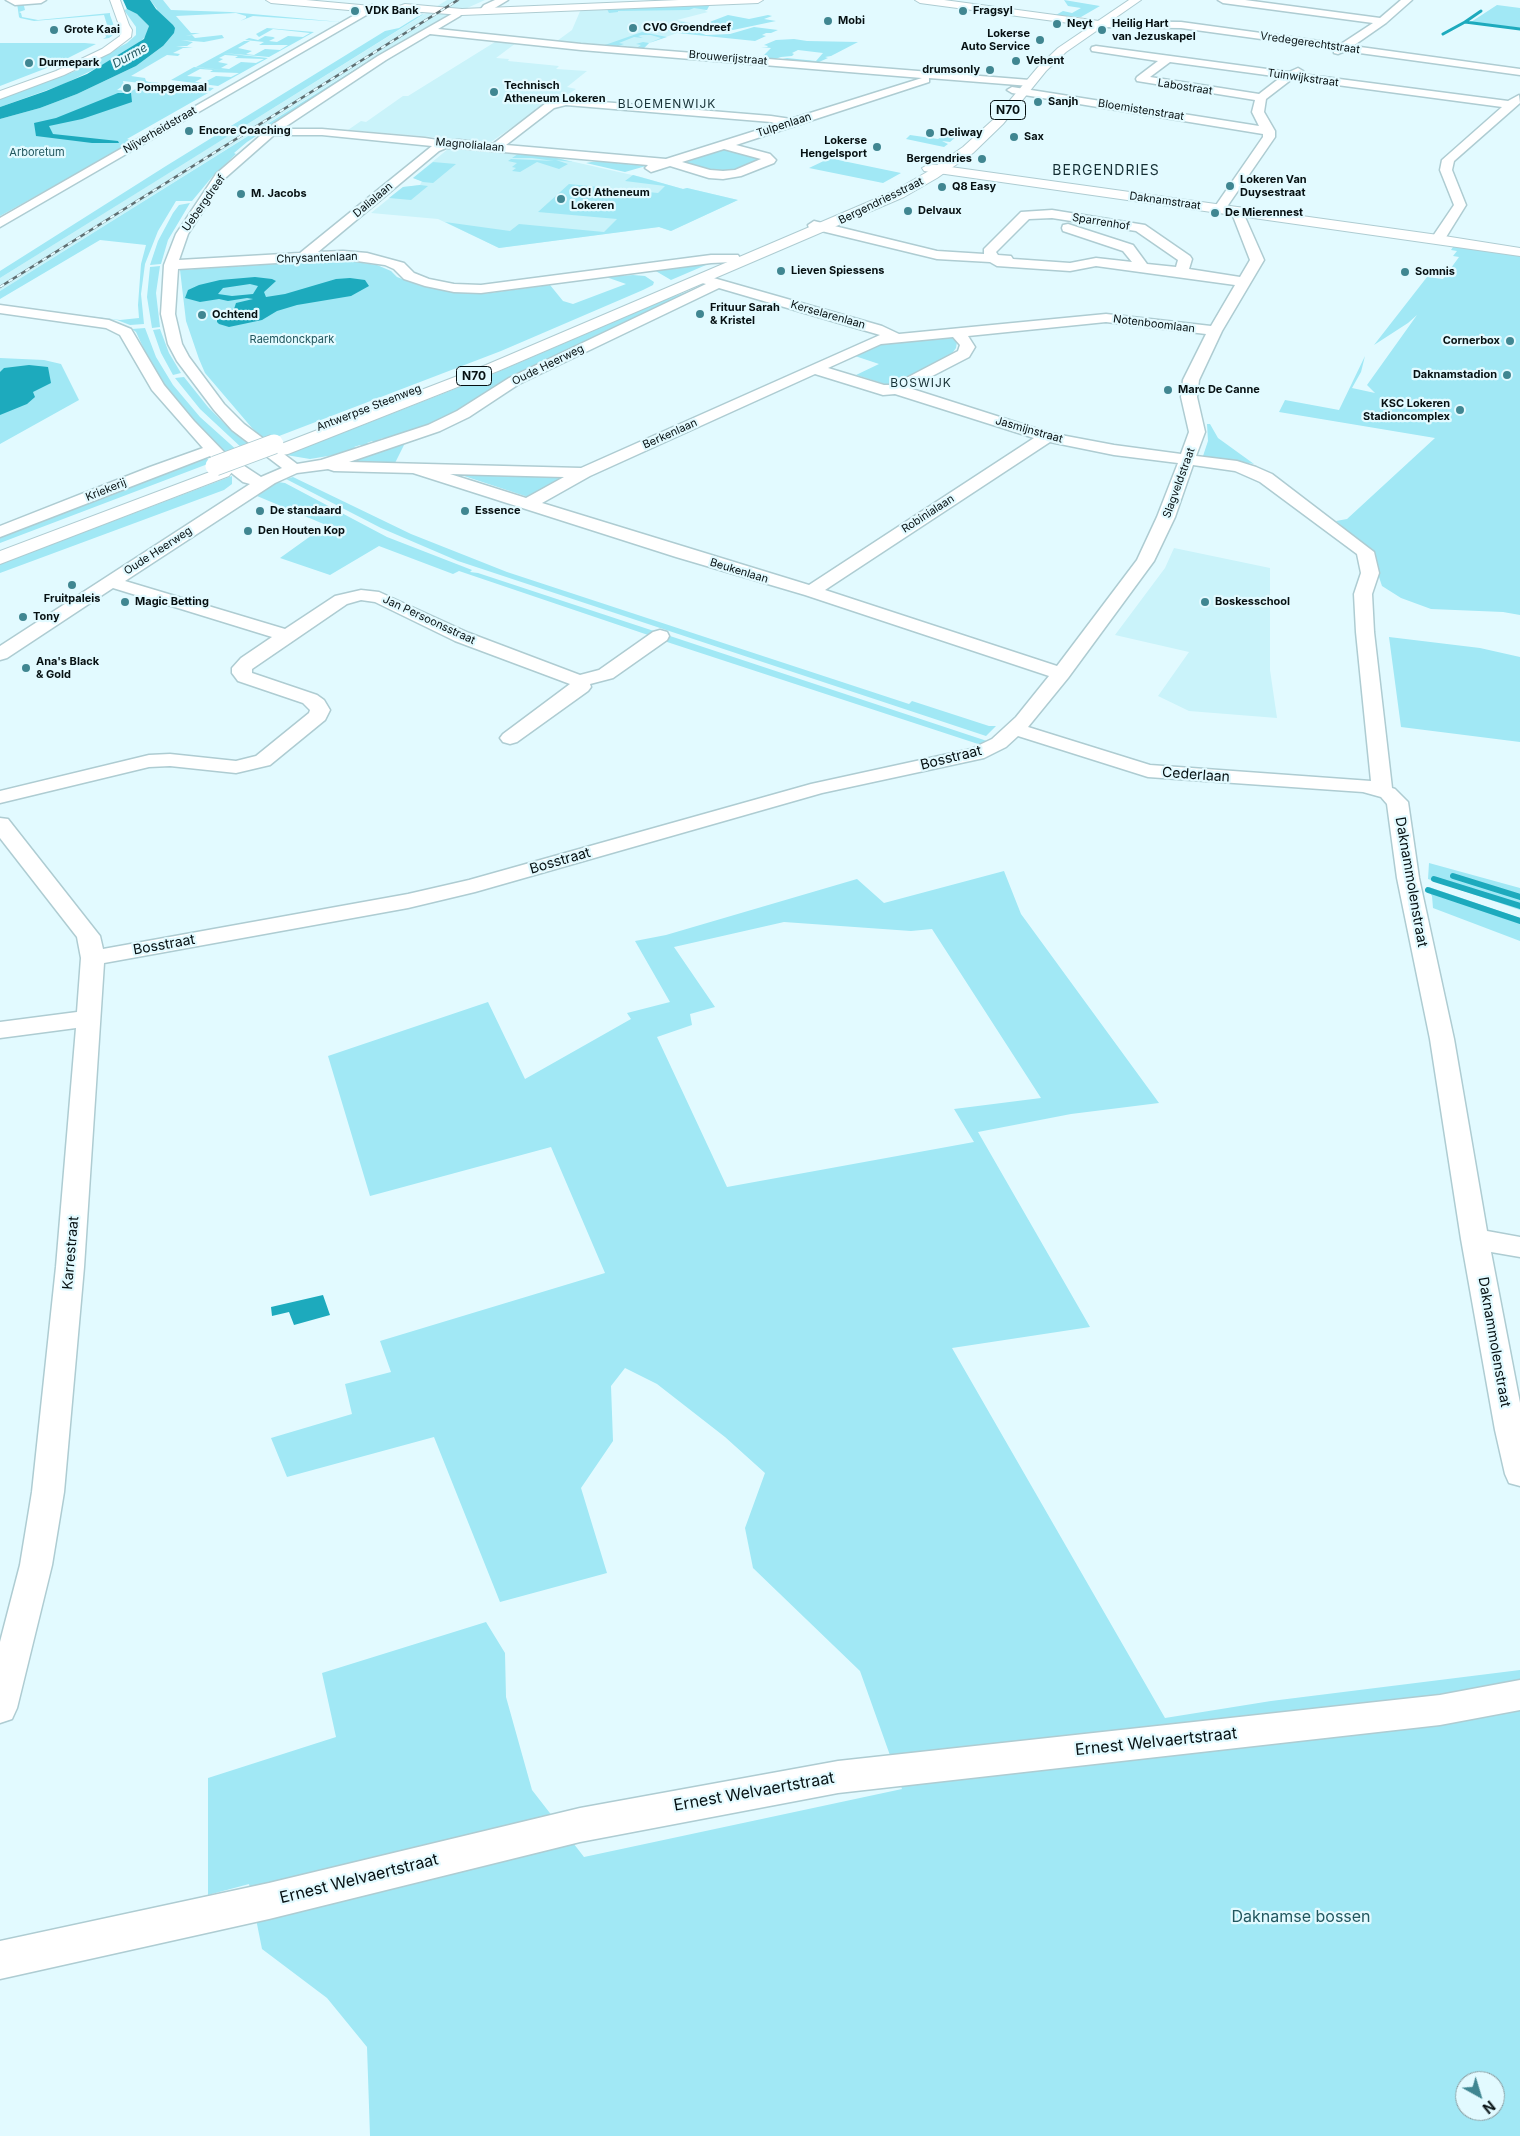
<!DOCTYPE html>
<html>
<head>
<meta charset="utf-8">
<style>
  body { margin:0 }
  #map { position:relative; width:1520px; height:2136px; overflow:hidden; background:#e2faff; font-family:Inter,sans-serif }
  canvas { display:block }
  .north { position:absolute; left:1455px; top:2071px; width:50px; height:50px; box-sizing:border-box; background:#e2faff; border:1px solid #8a9ca0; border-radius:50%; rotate:141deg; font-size:14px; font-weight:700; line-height:20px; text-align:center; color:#061012 }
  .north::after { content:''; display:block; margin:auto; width:18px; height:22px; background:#408691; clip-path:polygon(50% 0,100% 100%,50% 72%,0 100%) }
</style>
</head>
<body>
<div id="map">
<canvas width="1520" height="2136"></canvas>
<div class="north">N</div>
</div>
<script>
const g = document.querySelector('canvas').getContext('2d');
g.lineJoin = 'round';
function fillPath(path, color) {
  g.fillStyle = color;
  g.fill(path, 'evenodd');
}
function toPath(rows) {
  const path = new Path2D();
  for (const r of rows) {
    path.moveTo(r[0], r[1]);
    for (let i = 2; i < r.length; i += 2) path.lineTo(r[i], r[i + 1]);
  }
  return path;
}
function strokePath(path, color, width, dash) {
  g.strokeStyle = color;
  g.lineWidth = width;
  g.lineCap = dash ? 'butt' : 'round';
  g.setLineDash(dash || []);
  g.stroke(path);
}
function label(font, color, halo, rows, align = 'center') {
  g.font = font + ' Inter,sans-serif';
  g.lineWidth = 4.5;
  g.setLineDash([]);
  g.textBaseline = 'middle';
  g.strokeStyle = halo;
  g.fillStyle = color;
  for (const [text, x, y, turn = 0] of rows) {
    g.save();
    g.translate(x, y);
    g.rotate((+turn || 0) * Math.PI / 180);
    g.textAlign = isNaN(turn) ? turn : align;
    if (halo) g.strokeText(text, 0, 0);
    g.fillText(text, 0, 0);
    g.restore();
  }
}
fillPath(toPath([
  [447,0,485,0,447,17,379,58,372,58,0,291,0,278],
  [711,4,705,11,708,12,677,20,700,25,649,43,644,48,557,41,572,30,581,9],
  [495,42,516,43,496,58,509,59,508,61,559,66,556,69,587,71,567,87,576,89,570,93,541,107,491,142,348,130,361,121,366,122,403,96,408,96],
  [455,148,548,156,641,177,683,189,687,188,738,200,671,231,659,227,499,248,438,219,371,213,403,187,420,185,422,181,413,178,448,149],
  [1174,548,1270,568,1270,670,1277,718,1189,711,1158,696,1189,652,1115,635,1165,568]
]), '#caf3fa');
fillPath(toPath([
  [150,0,163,0,171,10,230,12,341,22,253,16,240,21,246,18,246,16,236,13,176,16,191,33,200,33,185,36,192,35,195,38,222,35,224,38,204,42,181,40,193,42,187,46,176,46,193,48,183,48,173,53,180,54,178,56,167,55,131,76,145,78,146,81,149,82,214,88,210,91,123,81,124,85,117,90,131,91,140,87,208,93,127,139,135,141,0,216,0,119,40,108,77,94,136,66,163,46,157,9],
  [1064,0,1100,6,1081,17,1054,16,1063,11,1072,13,1081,8,1068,6],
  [23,2,25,10,19,12,21,13,22,17,38,20,110,13,110,15,105,16,110,15,114,26,113,35,109,38,103,39,106,37,105,33,109,31,104,15,34,21,20,18,19,17,17,3],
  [704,4,709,6,707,10,694,8,689,10,618,11,618,12,609,13,607,9],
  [1497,5,1520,8,1520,28,1471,22],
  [127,9,137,14,149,26,146,36,138,44,97,68,64,84,0,107,0,98,73,72,127,43,136,35,136,27,124,10],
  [424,14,153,183,0,278,0,271,166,166,385,31,399,28,420,15],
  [728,15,749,19,768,15,772,16,764,19,776,21,733,30,719,27,695,31,706,35,730,34,754,27,778,30,771,33,766,33,762,35,766,36,755,41,677,33,660,29,682,22,699,26],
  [267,28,314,32,269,57,223,53,268,58,218,86,171,80,194,67,232,71,196,67,244,41,250,41,238,48,252,51,246,54,254,55,265,49,280,50,288,45,259,45,264,42,245,40,249,38,258,40,265,36,273,37,275,38,269,41,277,42,288,36,303,37,310,33,273,29,259,37,256,34],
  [225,55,238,56,235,58,264,59,256,63,241,62,229,69,221,68,228,64,218,62,223,59,219,58],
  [200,69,213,70,210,72,239,73,231,77,216,76,203,83,195,82,202,78,200,77,187,76],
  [642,32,667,37,649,43,644,48,628,47,638,47,641,45,636,44,643,42,649,43,661,38,651,35,642,35,638,36,643,38,634,37,619,43,624,44,618,46,605,45],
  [794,39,807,41,858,42,831,56,825,57,828,58,819,62,778,60,787,58,816,61,823,53,798,50,792,53,794,54,792,56,781,57,775,59,761,58,771,48,761,47,767,47,768,46,764,45,776,40],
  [0,43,85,43,96,44,52,66,0,86],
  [373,58,379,58,247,142,234,153,236,154,212,177,192,201,176,201,158,231,145,264,141,294,144,324,130,325,117,320,80,315,120,320,139,318,138,305,141,264,146,245,100,240,0,299,0,291],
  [948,133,957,136,950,142,942,141,948,144,944,147,906,139,910,135,938,139],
  [728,148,766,159,723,174,680,164],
  [518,154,548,156,573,162,556,160,568,164,559,169,537,162,520,172,512,171,516,168,512,167,517,163,508,161,511,159,554,161,532,158,512,158],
  [830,158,843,161,901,173,883,183,809,168],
  [597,161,646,166,625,172,586,163],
  [433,162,456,164,433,183,423,182,413,178],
  [633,175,683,189,687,188,738,200,671,231,659,227,499,248,445,222,510,231,519,224,604,232,617,219,538,212,569,184,658,193,665,186,625,181],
  [420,185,428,186,411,200,389,198,403,187],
  [190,203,168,240,161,264,150,265,158,241,173,213,179,205],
  [1455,244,1520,255,1520,615,1503,612,1431,609,1401,598,1382,586,1370,550,1336,521,1347,519,1435,438,1279,412,1285,400,1339,410,1365,356,1361,372,1352,388,1375,393,1367,385,1417,315,1408,323,1374,345,1427,277,1443,279,1459,257,1453,256,1457,251,1451,250],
  [341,260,377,265,391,271,397,277,421,286,483,291,482,294,550,285,563,301,573,304,626,284,606,277,633,275,645,276,654,282,653,285,643,290,501,351,266,441,252,428,205,373,199,359,186,321,180,270],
  [701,263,706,265,671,280,654,270],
  [160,266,156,293,160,327,152,328,147,297,150,267],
  [700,287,702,287,449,418,387,440,383,438,378,440,381,442,376,444,372,441,367,443,370,445,363,447,360,445,354,447,357,449,346,453,310,459,286,455,488,376,669,298],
  [145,328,156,357,173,385,200,417,239,452,227,456,168,393,154,371,136,332,132,329],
  [160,329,169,353,181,373,173,375,161,353,153,330],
  [944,336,952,338,957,342,956,348,951,355,891,386,856,375,879,364,855,356,880,344,894,341],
  [0,358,44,360,61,364,79,400,0,444],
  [184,377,208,407,232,431,252,447,244,450,200,409,175,378],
  [1207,424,1210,424,1218,438,1254,464,1203,456,1208,441],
  [402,445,404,445,395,463,352,461],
  [204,457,213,462,0,543,0,535],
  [458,474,563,476,565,478,528,497],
  [232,476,232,484,224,490,0,573,0,564],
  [293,477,411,534,507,572,909,704,912,701,989,726,996,726,986,736,458,561,381,528,286,479],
  [278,482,285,483,387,537,472,570,470,572,478,573,660,633,654,637,459,571,453,574,379,546,330,575,280,558,326,525,257,496],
  [667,635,990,742,984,746,972,742,664,641],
  [1389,637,1480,648,1520,657,1520,742,1401,727],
  [1429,863,1520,888,1520,910,1428,879],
  [1004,871,1021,914,1159,1103,1071,1114,978,1132,1090,1327,952,1348,1165,1718,1271,1701,1520,1670,1520,2136,370,2136,367,2047,327,1998,262,1949,249,1884,208,1895,208,1778,336,1737,322,1673,486,1622,505,1653,506,1697,532,1790,584,1857,902,1789,860,1671,753,1568,745,1528,765,1473,725,1437,657,1384,625,1368,611,1386,613,1441,581,1488,607,1573,500,1602,434,1437,287,1477,271,1438,352,1414,345,1384,391,1372,380,1341,605,1273,551,1147,370,1196,328,1056,488,1002,525,1079,631,1019,627,1013,670,1002,635,941,666,935,857,879,884,903],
  [784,922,911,931,932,929,1041,1098,954,1109,974,1142,727,1187,657,1037,692,1025,690,1014,715,1007,674,947],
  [1465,2081,1495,2081,1495,2111,1465,2111],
  [1429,887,1520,918,1520,941,1433,908,1432,896,1428,890]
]), '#a1e8f5');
fillPath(toPath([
  [123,0,150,0,156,9,173,25,175,28,174,33,163,46,136,66,77,94,40,108,0,119,0,107,46,91,87,74,144,39,149,26,137,14,127,9],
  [118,93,131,93,132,102,82,119,49,126,53,134,118,141,119,143,92,143,36,136,34,123,56,118],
  [255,277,272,279,276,281,264,292,266,297,285,294,336,279,350,278,365,280,369,286,351,296,297,305,277,311,262,320,229,327,219,324,217,322,217,318,234,309,236,303,253,299,247,298,228,301,219,299,200,302,185,298,188,290,199,285,220,280],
  [250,284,258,286,253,294,232,296,218,294,223,288],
  [29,365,48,367,51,383,33,392,35,397,27,404,0,415,0,372,4,368],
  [323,1295,330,1315,294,1325,289,1312,272,1316,271,1307]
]), '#1daabd');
strokePath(toPath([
  [1481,11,1465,22,1520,29],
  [1443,34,1465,22]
]), '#1daabd', 3);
strokePath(toPath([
  [1453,876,1520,897],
  [1434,879,1520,906],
  [1428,890,1520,921]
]), '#1daabd', 6);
const minor = toPath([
  [6,0,46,0,41,3,15,5,6,0],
  [495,0,508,0,488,12,482,12,480,10,484,5,495,0],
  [1218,0,1245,0,1380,18,1401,0,1412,0,1386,23,1353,46,1520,69,1520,75,1345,51,1338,54,1334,53,1334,49,1181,28,1099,27,1094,24,1099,21,1181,22,1341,44,1373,23,1223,3,1218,0],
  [372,5,377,8,375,10,0,227,0,218,372,5],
  [457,11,462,14,460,16,438,29,581,44,1030,80,1035,83,1030,86,929,78,929,82,736,145,770,154,776,160,774,163,741,176,723,179,709,178,670,166,651,172,645,168,648,165,459,148,446,148,439,151,318,252,343,251,367,253,404,263,414,273,429,279,454,284,481,285,711,255,738,255,740,258,733,262,711,263,481,293,454,292,425,286,404,279,394,269,385,265,343,259,178,269,175,314,182,344,189,357,224,404,244,424,297,464,321,460,428,425,457,411,509,378,706,284,698,282,696,279,703,275,882,326,899,334,1106,314,1211,326,1235,285,1096,266,1070,271,997,266,990,262,937,259,809,228,808,225,814,221,937,251,984,254,984,249,1021,212,1052,210,1145,225,1190,256,1192,259,1189,269,1240,277,1250,260,1231,211,1233,208,1241,208,1264,260,1222,331,1199,380,1197,397,1205,432,1196,456,1237,461,1256,467,1272,474,1374,552,1379,573,1372,594,1374,632,1392,788,1395,789,1408,802,1419,878,1454,1039,1487,1231,1520,1237,1520,1257,1491,1252,1520,1403,1520,1486,1509,1483,1505,1474,1495,1430,1461,1239,1430,1039,1397,878,1387,804,1381,797,1363,792,1148,777,1018,736,1006,747,984,758,822,793,475,892,408,908,104,963,84,1267,64,1492,52,1565,17,1708,12,1719,0,1723,0,1642,20,1565,32,1492,56,1267,76,1028,0,1038,0,1022,77,1012,81,958,77,937,0,838,0,818,8,819,96,931,100,936,103,949,408,894,469,880,811,784,971,749,992,739,1016,717,1049,676,805,595,676,557,413,473,334,471,328,469,297,473,275,483,125,581,285,629,335,596,361,590,379,592,469,633,580,675,599,670,653,632,660,630,667,632,669,636,667,640,613,678,590,684,591,687,588,691,517,742,510,744,503,742,500,738,503,734,570,684,455,641,375,602,361,600,347,604,252,669,252,673,317,695,324,700,330,710,325,720,270,765,236,773,170,766,149,767,0,803,0,791,149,755,170,754,236,761,256,756,309,713,310,710,303,703,238,681,232,673,232,668,241,658,272,637,113,588,7,658,0,660,0,646,250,484,243,482,210,456,0,537,0,526,150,467,203,448,152,390,120,335,106,328,0,313,0,305,109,320,131,329,164,385,194,421,226,454,261,477,282,468,232,430,214,410,177,361,168,344,161,314,164,265,176,234,216,174,275,123,378,56,457,11],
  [430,34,581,50,922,78,791,119,771,116,566,99,546,103,493,144,459,140,444,141,425,138,322,129,282,129,386,60,430,34],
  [566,105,771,122,777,124,666,159,506,145,554,108,566,105],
  [274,135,322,135,432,146,300,253,179,260,188,234,224,179,274,135],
  [724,149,761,159,735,170,723,171,710,170,682,162,724,149],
  [1052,218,1136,231,1178,260,1176,267,1147,264,1133,245,1068,224,1063,225,1062,228,1063,231,1123,251,1132,262,1096,258,1070,263,1013,259,1011,256,998,255,996,252,1029,219,1052,218],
  [719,288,880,335,581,468,349,462,440,431,469,417,519,384,719,288],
  [1106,322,1206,334,1183,380,1181,397,1189,432,1181,454,1114,445,1050,433,909,388,969,357,975,347,968,336,1106,322],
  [953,337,960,345,958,351,893,385,884,385,828,368,881,344,953,337],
  [815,374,883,395,895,394,1034,438,809,585,542,503,590,476,815,374],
  [1050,442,1114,455,1178,463,1157,517,1137,560,1057,666,825,590,1050,442],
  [1193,465,1235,471,1260,482,1357,554,1361,573,1354,594,1356,632,1371,781,1150,765,1028,727,1068,678,1154,561,1175,517,1193,465],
  [450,474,564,477,526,498,450,474],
  [1096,46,1289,72,1298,68,1303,71,1301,74,1508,101,1519,95,1520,103,1454,161,1452,170,1466,205,1443,242,1438,243,1431,239,1454,205,1440,170,1442,160,1502,107,1292,79,1266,99,1264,112,1275,131,1275,137,1224,211,1220,212,1214,208,1263,137,1263,134,1012,93,1007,90,1012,87,1259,126,1252,112,1255,100,1137,81,1136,79,1137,77,1158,61,1092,51,1091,49,1092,47,1096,46],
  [1170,62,1281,77,1259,94,1150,77,1170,62],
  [1520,1680,1520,1710,1440,1725,838,1793,580,1842,269,1919,0,1979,0,1941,269,1883,580,1808,838,1761,1440,1695,1520,1680]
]);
const tertiary = toPath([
  [110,0,120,0,129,25,128,27,124,28,119,25,110,0],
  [266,0,306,0,382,7,396,7,405,4,462,9,679,0,763,0,758,3,462,15,422,12,382,13,271,3,266,0],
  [915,0,944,0,1099,21,1104,24,1099,27,920,3,915,0],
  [929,164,1438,235,1520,248,1520,256,924,171,922,168,929,164]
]);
const secondary = toPath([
  [124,22,129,25,132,30,131,37,110,53,64,75,0,99,0,91,56,71,102,49,120,36,119,25,124,22]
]);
const primary = toPath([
  [1129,0,1141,0,1066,52,1046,71,1003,124,973,153,937,178,904,197,498,371,288,454,282,455,276,454,273,450,276,446,486,365,894,191,927,172,963,147,995,118,1038,67,1058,48,1129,0],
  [223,467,229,468,232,472,229,476,0,564,0,551,223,467]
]);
strokePath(minor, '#aeccd2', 3);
strokePath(tertiary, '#aeccd2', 2);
strokePath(secondary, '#aeccd2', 2);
strokePath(primary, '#aeccd2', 2);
fillPath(minor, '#fff');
fillPath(tertiary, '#fff');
fillPath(secondary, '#fff');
fillPath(primary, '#fff');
const rail = toPath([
  [0,287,458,0]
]);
strokePath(rail, '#606f72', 2.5);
strokePath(rail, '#e2faff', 2, [5]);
const primaryBridge = toPath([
  [215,466,274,444]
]);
strokePath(primaryBridge, '#aeccd2', 21, []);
strokePath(primaryBridge, '#fff', 19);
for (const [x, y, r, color] of [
  [355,11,5,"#408691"],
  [963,11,5,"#408691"],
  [828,21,5,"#408691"],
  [1057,24,5,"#408691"],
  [633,28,5,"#408691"],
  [54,30,5,"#408691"],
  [1102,30,5,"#408691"],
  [1040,40,5,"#408691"],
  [1016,61,5,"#408691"],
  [29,63,5,"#408691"],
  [990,70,5,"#408691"],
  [127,88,5,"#408691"],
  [494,92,5,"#408691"],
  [1038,102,5,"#408691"],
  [189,131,5,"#408691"],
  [930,133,5,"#408691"],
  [1014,137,5,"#408691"],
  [877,147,5,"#408691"],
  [982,159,5,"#408691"],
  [1230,186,5,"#408691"],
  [942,187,5,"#408691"],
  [241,194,5,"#408691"],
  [561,199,5,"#408691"],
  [908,211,5,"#408691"],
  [1215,213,5,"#408691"],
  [781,271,5,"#408691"],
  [1405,272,5,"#408691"],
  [700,314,5,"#408691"],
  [202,315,5,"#408691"],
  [1510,341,5,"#408691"],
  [1507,375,5,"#408691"],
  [1168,390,5,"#408691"],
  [1460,410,5,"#408691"],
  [260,511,5,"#408691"],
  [465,511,5,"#408691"],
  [248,531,5,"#408691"],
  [72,585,5,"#408691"],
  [125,602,5,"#408691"],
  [1205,602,5,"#408691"],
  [23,617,5,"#408691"],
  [26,668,5,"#408691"]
]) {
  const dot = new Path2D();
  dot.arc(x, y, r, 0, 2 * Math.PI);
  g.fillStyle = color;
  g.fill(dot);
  strokePath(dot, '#e2faff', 2);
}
label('bold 11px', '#061012', '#e2faff', [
  ["VDK Bank",365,11],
  ["Fragsyl",973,11],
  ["Mobi",838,21],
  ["Neyt",1067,24],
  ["Heilig Hart",1112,24],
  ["van Jezuskapel",1112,37],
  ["CVO Groendreef",643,28],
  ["Grote Kaai",64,30],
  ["Lokerse",1030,34,"right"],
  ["Auto Service",1030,47,"right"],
  ["Vehent",1026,61],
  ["Durmepark",39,63],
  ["drumsonly",980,70,"right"],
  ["Technisch",504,86],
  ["Atheneum Lokeren",504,99],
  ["Pompgemaal",137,88],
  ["Sanjh",1048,102],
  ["Encore Coaching",199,131],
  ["Deliway",940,133],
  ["Sax",1024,137],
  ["Lokerse",867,141,"right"],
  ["Hengelsport",867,154,"right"],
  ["Bergendries",972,159,"right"],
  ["Lokeren Van",1240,180],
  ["Duysestraat",1240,193],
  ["Q8 Easy",952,187],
  ["GO! Atheneum",571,193],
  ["Lokeren",571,206],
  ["M. Jacobs",251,194],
  ["Delvaux",918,211],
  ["De Mierennest",1225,213],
  ["Lieven Spiessens",791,271],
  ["Somnis",1415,272],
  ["Frituur Sarah",710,308],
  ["& Kristel",710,321],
  ["Ochtend",212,315],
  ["Cornerbox",1500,341,"right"],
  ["Daknamstadion",1497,375,"right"],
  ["Marc De Canne",1178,390],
  ["KSC Lokeren",1450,404,"right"],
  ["Stadioncomplex",1450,417,"right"],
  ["De standaard",270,511],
  ["Essence",475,511],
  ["Den Houten Kop",258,531],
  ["Fruitpaleis",72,599,"center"],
  ["Magic Betting",135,602],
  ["Boskesschool",1215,602],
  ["Tony",33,617],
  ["Ana's Black",36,662],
  ["& Gold",36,675]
], 'left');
label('11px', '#061012', '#e2faff', [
  ["Vredegerechtstraat",1310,43,8],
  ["Brouwerijstraat",728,58,5],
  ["Tuinwijkstraat",1303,78,8],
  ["Labostraat",1185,87,9],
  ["Bloemistenstraat",1141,110,9],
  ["Tulpenlaan",784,125,-18],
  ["Nijverheidstraat",160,130,-30],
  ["Magnolialaan",470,145,5],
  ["Dalialaan",373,200,-40],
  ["Bergendriesstraat",881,201,-26],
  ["Daknamstraat",1165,201,8],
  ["Uebergdreef",204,203,-55],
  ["Sparrenhof",1101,222,9],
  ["Chrysantenlaan",317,258,-2],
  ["Kerselarenlaan",828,315,16],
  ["Notenboomlaan",1154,324,7],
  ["Oude Heerweg",548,365,-26],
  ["Antwerpse Steenweg",369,408,-21],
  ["Jasmijnstraat",1029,430,16],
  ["Berkenlaan",670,434,-24],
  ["Slagveldstraat",1179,483,-70],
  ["Kriekerij",106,490,-22],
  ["Robinialaan",928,514,-33],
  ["Oude Heerweg",158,551,-33],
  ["Beukenlaan",739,571,17],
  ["Jan Persoonsstraat",429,620,25]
]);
label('11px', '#22575f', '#e2faff', [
  ["Arboretum",37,153],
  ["Raemdonckpark",292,340]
]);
label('italic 12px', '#245961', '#e2faff', [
  ["Durme",130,56,-29]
]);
g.letterSpacing = '1px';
label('12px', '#152f34', '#e2faff', [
  ["BLOEMENWIJK",667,104],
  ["BOSWIJK",921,383]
]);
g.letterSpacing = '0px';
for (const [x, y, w] of [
  [1008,110,35],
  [474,376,35]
]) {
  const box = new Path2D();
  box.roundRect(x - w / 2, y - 9.5, w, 19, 4);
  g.fillStyle = '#e2faff';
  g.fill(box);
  strokePath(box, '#061012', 1);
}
label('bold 12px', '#061012', null, [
  ["N70",1008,110],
  ["N70",474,376]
]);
g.letterSpacing = '1px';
label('14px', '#152f34', '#e2faff', [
  ["BERGENDRIES",1106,171]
]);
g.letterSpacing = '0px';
label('14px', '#061012', '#e2faff', [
  ["Bosstraat",951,758,-14],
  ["Cederlaan",1196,775,4],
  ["Bosstraat",560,861,-16],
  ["Daknammolenstraat",1411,882,80],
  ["Bosstraat",164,945,-10],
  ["Karrestraat",71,1253,-85],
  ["Daknammolenstraat",1494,1342,80]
]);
label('16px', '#061012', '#e2faff', [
  ["Ernest Welvaertstraat",1156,1742,-6],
  ["Ernest Welvaertstraat",754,1792,-10],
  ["Ernest Welvaertstraat",359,1879,-14]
]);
label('16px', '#22575f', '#e2faff', [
  ["Daknamse bossen",1301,1917]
]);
</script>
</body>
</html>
